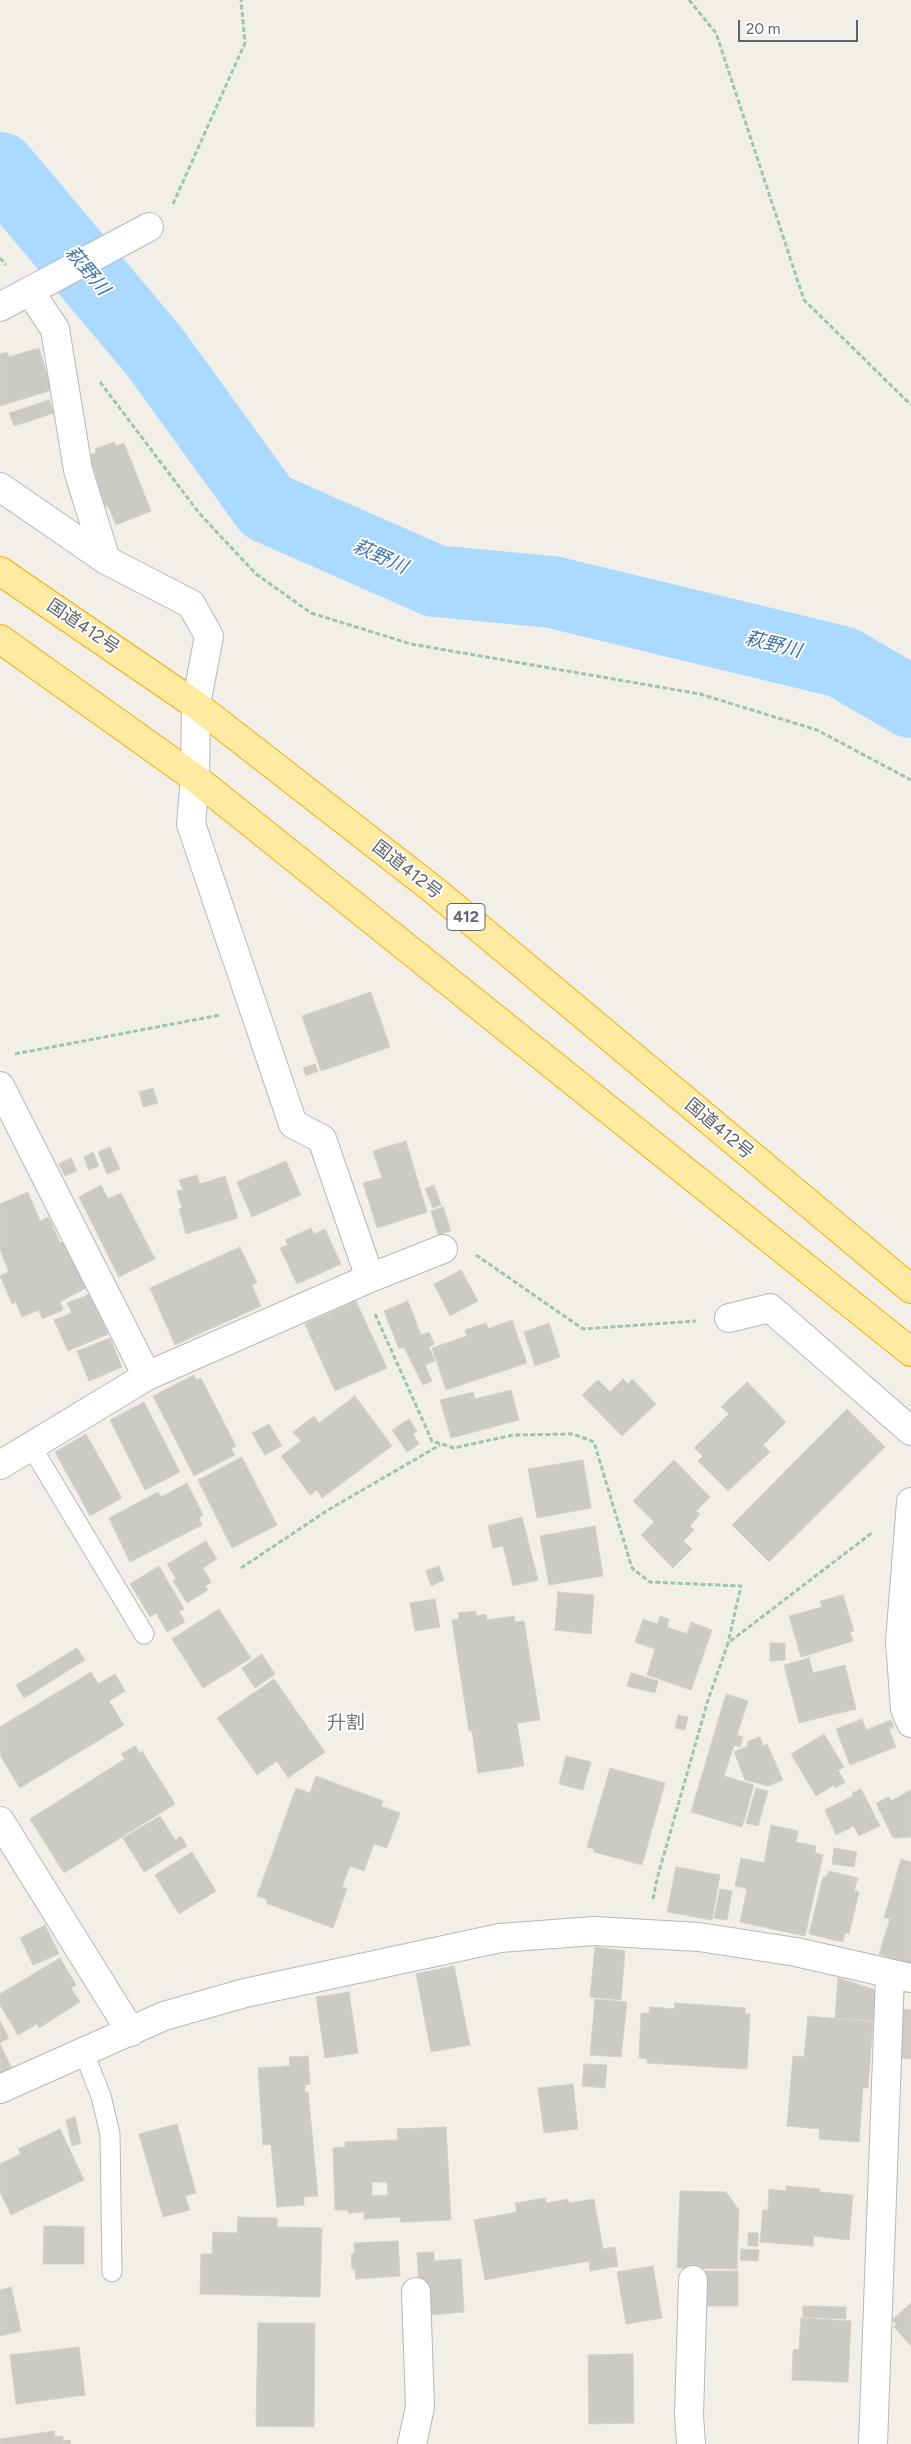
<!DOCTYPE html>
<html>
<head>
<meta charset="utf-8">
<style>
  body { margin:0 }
  #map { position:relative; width:911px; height:2444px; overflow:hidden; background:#f1efe8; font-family:Figtree,sans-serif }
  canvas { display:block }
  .scale { position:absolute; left:738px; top:20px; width:120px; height:22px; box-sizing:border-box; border:2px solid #5f6368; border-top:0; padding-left:6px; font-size:15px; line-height:18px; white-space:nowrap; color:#5f6368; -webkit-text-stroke:4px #fff; paint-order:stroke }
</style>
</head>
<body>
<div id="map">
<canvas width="911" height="2444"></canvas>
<div class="scale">20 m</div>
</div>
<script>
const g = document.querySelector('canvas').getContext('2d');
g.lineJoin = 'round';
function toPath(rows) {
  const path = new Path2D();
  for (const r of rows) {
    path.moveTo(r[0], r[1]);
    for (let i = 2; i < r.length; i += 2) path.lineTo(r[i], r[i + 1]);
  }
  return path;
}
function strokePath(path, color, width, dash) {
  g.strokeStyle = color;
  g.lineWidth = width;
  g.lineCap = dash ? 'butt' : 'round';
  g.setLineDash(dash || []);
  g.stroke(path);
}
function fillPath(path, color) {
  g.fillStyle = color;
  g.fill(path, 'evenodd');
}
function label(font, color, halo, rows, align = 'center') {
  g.font = font + ' Figtree,"Noto Sans JP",sans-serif';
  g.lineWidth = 4;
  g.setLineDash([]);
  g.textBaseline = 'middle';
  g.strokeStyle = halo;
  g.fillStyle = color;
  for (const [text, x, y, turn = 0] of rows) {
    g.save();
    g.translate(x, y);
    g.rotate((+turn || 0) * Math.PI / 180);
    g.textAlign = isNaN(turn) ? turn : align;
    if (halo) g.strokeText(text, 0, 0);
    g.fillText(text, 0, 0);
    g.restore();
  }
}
strokePath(toPath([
  [0,168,154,351,267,507,435,581,552,592,842,662,911,702]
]), '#aadaff', 72);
const building = toPath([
  [39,348,52,390,0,406,0,354,7,352,9,357,39,348],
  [49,400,54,413,14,426,9,413,49,400],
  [114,442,116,446,124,443,151,511,116,525,108,506,105,507,94,480,97,478,89,455,96,453,95,449,114,442],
  [371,992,390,1047,321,1071,302,1016,371,992],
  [315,1064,318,1071,306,1076,303,1068,315,1064],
  [153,1088,158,1103,143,1107,139,1092,153,1088],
  [406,1141,427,1212,377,1228,363,1183,382,1178,373,1151,406,1141],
  [110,1147,120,1169,107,1174,98,1152,110,1147],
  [93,1152,99,1166,89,1170,84,1157,93,1152],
  [71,1158,77,1171,65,1176,59,1164,71,1158],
  [286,1161,301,1195,252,1217,237,1182,286,1161],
  [197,1175,200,1184,225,1176,238,1218,186,1234,179,1209,182,1208,177,1191,183,1190,179,1180,197,1175],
  [101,1185,108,1199,121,1193,155,1259,119,1277,79,1197,101,1185],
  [434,1185,441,1205,433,1208,425,1189,434,1185],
  [28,1192,40,1221,49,1217,60,1243,63,1242,86,1288,60,1302,63,1310,42,1319,39,1310,22,1317,16,1302,12,1304,0,1276,9,1272,0,1250,0,1204,28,1192],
  [443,1207,451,1231,438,1235,431,1211,443,1207],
  [311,1228,314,1234,325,1229,341,1264,297,1284,280,1248,288,1245,285,1240,311,1228],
  [240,1247,257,1283,252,1285,261,1306,175,1345,150,1288,240,1247],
  [461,1270,478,1301,450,1316,434,1284,461,1270],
  [90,1294,108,1334,68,1351,54,1320,72,1313,67,1303,90,1294],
  [356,1301,387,1368,335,1391,305,1324,356,1301],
  [408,1301,421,1335,429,1332,434,1344,429,1347,435,1361,425,1365,432,1381,423,1385,404,1347,399,1349,384,1311,408,1301],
  [512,1320,527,1363,446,1390,432,1348,467,1336,465,1330,486,1323,488,1329,512,1320],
  [549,1323,560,1357,535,1366,524,1332,549,1323],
  [110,1338,122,1367,89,1381,77,1351,110,1338],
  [194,1375,196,1380,201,1378,236,1446,231,1449,235,1455,194,1476,153,1396,194,1375],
  [623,1379,628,1384,632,1379,656,1404,622,1436,582,1395,598,1380,610,1392,623,1379],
  [747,1382,786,1422,763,1445,770,1452,728,1491,698,1461,703,1456,694,1448,729,1414,721,1407,747,1382],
  [511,1390,519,1420,451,1438,440,1400,473,1392,475,1399,511,1390],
  [355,1396,392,1446,322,1498,317,1490,310,1495,281,1456,301,1441,293,1432,314,1416,319,1423,355,1396],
  [144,1402,180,1472,145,1490,110,1420,144,1402],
  [847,1409,885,1447,769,1562,732,1525,847,1409],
  [409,1419,417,1431,413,1434,419,1444,407,1452,392,1430,409,1419],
  [269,1424,282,1446,265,1455,252,1433,269,1424],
  [86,1434,122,1498,90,1516,55,1452,86,1434],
  [242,1457,277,1525,232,1548,198,1480,242,1457],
  [583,1460,591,1508,537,1518,528,1469,583,1460],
  [674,1460,710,1497,696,1511,700,1514,690,1526,694,1530,683,1541,692,1549,673,1568,641,1535,654,1522,633,1501,674,1460],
  [187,1483,203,1515,199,1518,202,1525,130,1562,109,1518,158,1492,161,1497,187,1483],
  [522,1517,538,1580,513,1586,503,1546,493,1548,488,1526,522,1517],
  [595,1526,603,1576,549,1585,540,1536,595,1526],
  [206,1541,217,1559,203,1568,211,1582,205,1586,208,1590,187,1603,173,1581,176,1579,167,1564,206,1541],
  [159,1566,184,1609,179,1611,185,1622,167,1632,156,1613,150,1617,130,1584,159,1566],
  [439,1566,444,1580,431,1586,426,1571,439,1566],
  [558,1592,594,1595,591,1634,555,1630,558,1592],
  [843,1595,854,1631,850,1632,853,1641,801,1657,789,1616,822,1607,820,1601,843,1595],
  [435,1599,440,1627,415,1631,410,1603,435,1599],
  [219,1609,251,1658,203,1688,172,1639,219,1609],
  [476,1611,476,1616,486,1614,487,1620,514,1616,515,1622,524,1621,540,1720,517,1723,524,1766,478,1773,472,1731,469,1731,452,1620,459,1619,458,1613,476,1611],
  [660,1616,669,1619,667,1627,687,1634,691,1622,712,1630,691,1690,647,1675,655,1649,635,1642,643,1619,657,1624,660,1616],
  [770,1643,785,1643,785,1660,770,1661,770,1643],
  [77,1648,85,1660,24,1698,16,1685,77,1648],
  [262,1654,275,1674,255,1688,242,1668,262,1654],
  [809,1658,813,1673,845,1665,856,1709,799,1723,784,1665,809,1658],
  [91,1672,98,1684,115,1674,125,1691,109,1701,124,1725,20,1788,0,1755,0,1727,91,1672],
  [631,1673,658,1681,655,1693,627,1686,631,1673],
  [274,1679,325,1752,288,1778,277,1761,257,1775,217,1718,274,1679],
  [726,1694,748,1701,737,1735,743,1737,740,1747,734,1745,724,1776,754,1785,742,1827,691,1812,726,1694],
  [678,1715,688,1717,685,1730,675,1728,678,1715],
  [862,1719,866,1730,891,1720,894,1727,889,1729,896,1747,850,1765,836,1729,862,1719],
  [824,1734,844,1767,838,1770,845,1782,836,1788,834,1785,816,1796,791,1754,824,1734],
  [760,1737,763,1746,767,1744,783,1780,768,1786,745,1780,734,1752,748,1746,747,1742,760,1737],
  [135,1746,140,1753,142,1751,175,1804,64,1873,30,1819,125,1759,121,1754,135,1746],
  [566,1756,591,1762,583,1790,559,1784,566,1756],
  [610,1768,665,1783,642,1865,594,1852,594,1849,587,1847,610,1768],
  [316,1776,383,1801,381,1806,400,1813,387,1848,374,1844,364,1871,350,1866,342,1887,347,1889,333,1928,266,1903,268,1900,257,1896,296,1788,310,1793,316,1776],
  [756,1788,768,1791,758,1826,746,1823,756,1788],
  [861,1789,880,1826,859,1836,854,1826,836,1835,825,1810,853,1796,852,1793,861,1789],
  [911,1790,911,1837,893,1838,876,1803,889,1797,891,1801,911,1790],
  [160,1816,175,1840,181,1836,187,1846,144,1872,123,1838,160,1816],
  [771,1825,798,1831,796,1842,816,1846,815,1853,823,1855,805,1936,740,1922,747,1889,735,1886,741,1858,764,1863,771,1825],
  [834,1848,857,1852,854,1867,832,1864,834,1848],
  [192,1852,216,1891,179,1914,155,1875,192,1852],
  [901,1859,911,1862,911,1964,879,1954,890,1919,884,1918,901,1859],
  [676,1867,720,1875,712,1920,667,1912,676,1867],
  [829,1871,858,1878,854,1891,859,1892,849,1934,845,1933,843,1942,809,1934,823,1877,826,1877,829,1871],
  [720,1889,732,1891,727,1920,714,1918,720,1889],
  [45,1925,59,1954,33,1965,20,1938,45,1925],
  [595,1947,625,1951,621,2000,590,1997,595,1947],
  [60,1958,76,1985,71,1988,80,2002,39,2028,37,2024,18,2035,0,2005,0,1994,60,1958],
  [454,1966,470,2045,431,2052,416,1974,454,1966],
  [838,1978,879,1991,876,2021,835,2018,838,1978],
  [349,1992,358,2053,325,2058,316,1997,349,1992],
  [595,1999,627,2002,621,2057,590,2055,595,1999],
  [675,2003,746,2008,745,2014,750,2014,747,2069,647,2063,647,2059,639,2058,641,2013,649,2013,650,2007,674,2009,675,2003],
  [902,2009,911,2010,911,2059,895,2057,902,2009],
  [808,2016,873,2022,868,2088,863,2088,859,2142,819,2139,820,2129,787,2126,793,2056,804,2057,808,2016],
  [0,2021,9,2038,0,2043,0,2021],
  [0,2044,12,2069,0,2075,0,2044],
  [308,2056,310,2084,305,2085,305,2092,308,2092,318,2196,304,2197,304,2205,277,2207,271,2144,263,2145,258,2068,290,2066,289,2057,308,2056],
  [584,2064,607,2065,605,2088,582,2086,584,2064],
  [573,2084,578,2129,544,2133,538,2088,573,2084],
  [75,2117,81,2143,72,2146,66,2120,75,2117],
  [177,2124,196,2193,185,2196,190,2210,163,2217,139,2134,177,2124],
  [446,2127,451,2220,401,2222,400,2217,364,2219,364,2212,348,2213,348,2210,335,2210,333,2148,345,2147,345,2142,398,2140,397,2129,446,2127],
  [372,2182,387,2182,388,2195,372,2196,372,2182],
  [60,2129,84,2180,11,2215,0,2192,0,2164,21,2154,18,2149,60,2129],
  [786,2186,820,2189,820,2192,853,2195,849,2240,814,2236,813,2246,760,2242,763,2210,768,2210,769,2189,786,2191,786,2186],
  [680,2191,726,2192,739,2210,737,2269,677,2268,680,2191],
  [545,2198,546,2203,568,2199,569,2203,594,2199,603,2249,615,2247,618,2266,590,2271,589,2261,485,2280,474,2220,517,2212,515,2203,545,2198],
  [238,2217,277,2218,277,2227,322,2228,320,2297,200,2294,201,2254,212,2254,213,2232,237,2233,238,2217],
  [44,2226,84,2227,84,2264,43,2264,44,2226],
  [748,2233,758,2233,758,2246,748,2246,748,2233],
  [398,2241,400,2276,356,2279,355,2269,352,2270,351,2254,354,2254,354,2243,398,2241],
  [741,2249,759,2250,758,2261,740,2260,741,2249],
  [434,2252,434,2261,461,2259,464,2312,421,2316,417,2253,434,2252],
  [653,2266,662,2318,626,2324,617,2272,653,2266],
  [701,2271,738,2271,738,2306,700,2306,701,2271],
  [11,2287,21,2331,0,2336,0,2290,11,2287],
  [911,2303,911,2346,894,2327,896,2324,892,2320,911,2303],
  [803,2306,846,2307,846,2319,803,2317,803,2306],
  [801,2318,851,2321,848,2382,792,2380,793,2350,799,2349,801,2318],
  [258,2323,315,2323,314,2427,256,2426,258,2323],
  [79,2347,85,2395,16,2404,10,2355,79,2347],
  [633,2354,634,2423,589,2424,588,2355,633,2354],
  [54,2431,55,2437,63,2436,63,2441,70,2440,71,2444,0,2444,0,2439,54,2431]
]);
fillPath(building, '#cccac5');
strokePath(building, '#d6d1c6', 1);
const service = toPath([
  [31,1446,144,1634],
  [84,2053,101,2096,110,2134,112,2272]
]);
const minor = toPath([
  [30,292,55,329,78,470,106,560],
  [0,307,149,227],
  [0,487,106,560,191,604,209,636,196,705,195,778,191,824,293,1124,322,1139,370,1278],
  [0,1086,147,1376],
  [729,1318,770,1308,911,1431],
  [0,1465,147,1376,370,1278,443,1249],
  [911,1502,900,1642,905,1709,911,1723],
  [0,1821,131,2032],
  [0,2089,164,2016,245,1993,500,1938,594,1931,699,1937,796,1952,911,1978],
  [412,2444,420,2407,416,2292],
  [691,2444,689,2415,693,2280],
  [873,2444,890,1975]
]);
const trunk = toPath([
  [0,571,196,705,435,891,911,1289],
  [0,639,195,778,911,1352]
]);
strokePath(service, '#b5b8bc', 21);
strokePath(minor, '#b5b8bc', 30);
strokePath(trunk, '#f9ab00', 30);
strokePath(toPath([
  [689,0,716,33,804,300,911,405],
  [173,204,245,43,241,0],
  [0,258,6,265],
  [100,382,199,513,256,574,311,613,411,644,700,694,817,730,911,780],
  [15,1054,220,1015],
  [476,1255,583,1329,696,1321],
  [375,1314,432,1441,454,1448,513,1435,573,1434,594,1442,632,1568,650,1582,741,1586,728,1643],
  [241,1568,328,1510,440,1445],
  [653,1899,657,1879,708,1700,728,1643,873,1532]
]), '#9cc7a9', 3, [5, 2.5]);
strokePath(service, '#fff', 19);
strokePath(minor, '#fff', 28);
strokePath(trunk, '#feeaa1', 28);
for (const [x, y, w] of [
  [466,917,38]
]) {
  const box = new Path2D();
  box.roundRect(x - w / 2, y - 13.5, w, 27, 4);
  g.fillStyle = '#fff';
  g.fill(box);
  strokePath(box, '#5f6368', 1);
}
label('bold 16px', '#5f6368', null, [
  ["412",466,917]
]);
label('18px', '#5f6368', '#fff', [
  ["国道412号",83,627,34],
  ["国道412号",407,870,38],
  ["国道412号",719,1129,40]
]);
label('italic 19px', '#4174aa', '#fff', [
  ["萩野川",87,271,50],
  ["萩野川",380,557,24],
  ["萩野川",773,645,14]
]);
label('19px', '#70757a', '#fff', [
  ["升割",346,1723]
]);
</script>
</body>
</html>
